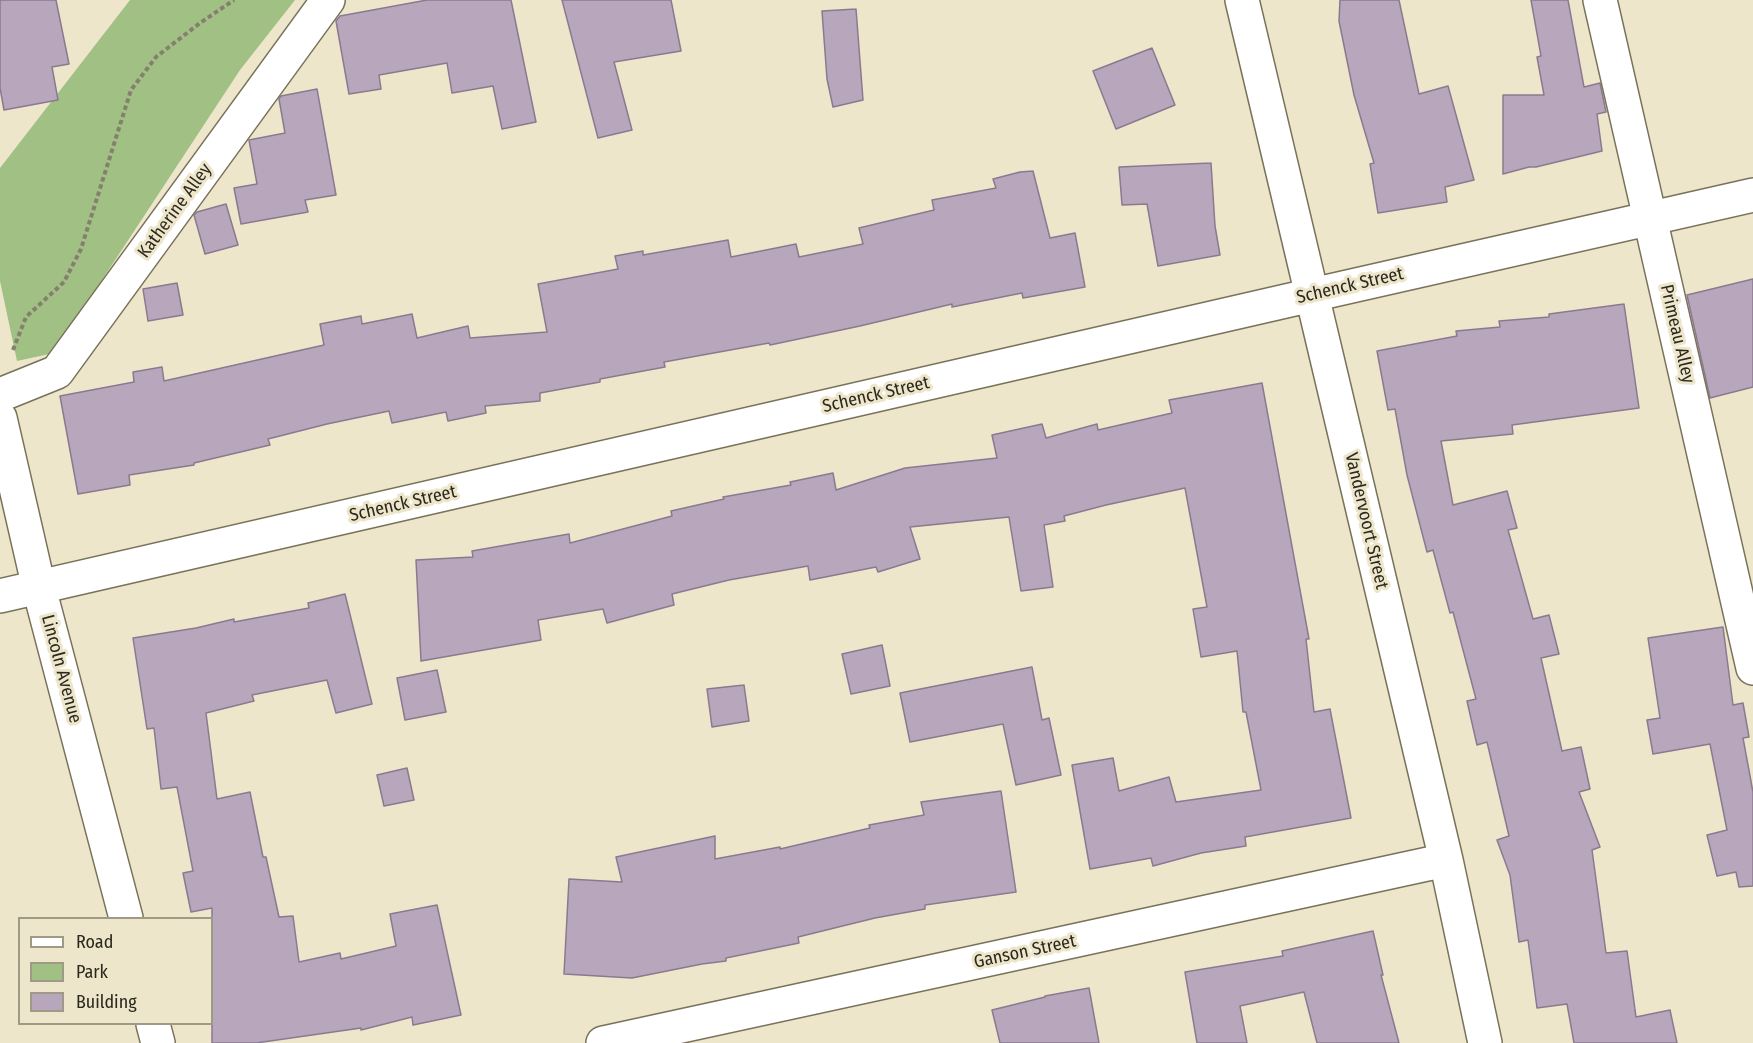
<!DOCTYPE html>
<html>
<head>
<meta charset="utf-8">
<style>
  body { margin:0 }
  #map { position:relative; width:1753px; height:1043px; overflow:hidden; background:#ede6cb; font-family:"Fira Sans Condensed",sans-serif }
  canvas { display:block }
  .legend { position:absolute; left:18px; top:917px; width:195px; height:108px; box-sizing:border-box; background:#ede6cb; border:2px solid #9f9a86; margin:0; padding:8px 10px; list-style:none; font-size:18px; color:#2b281e }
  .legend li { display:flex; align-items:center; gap:12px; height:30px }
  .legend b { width:30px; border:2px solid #9f9a86 }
</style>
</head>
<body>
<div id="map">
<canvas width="1753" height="1043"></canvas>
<ul class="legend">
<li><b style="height:8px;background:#fff"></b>Road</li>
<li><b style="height:16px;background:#a1c084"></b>Park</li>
<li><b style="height:16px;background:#b8a7bc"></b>Building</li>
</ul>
</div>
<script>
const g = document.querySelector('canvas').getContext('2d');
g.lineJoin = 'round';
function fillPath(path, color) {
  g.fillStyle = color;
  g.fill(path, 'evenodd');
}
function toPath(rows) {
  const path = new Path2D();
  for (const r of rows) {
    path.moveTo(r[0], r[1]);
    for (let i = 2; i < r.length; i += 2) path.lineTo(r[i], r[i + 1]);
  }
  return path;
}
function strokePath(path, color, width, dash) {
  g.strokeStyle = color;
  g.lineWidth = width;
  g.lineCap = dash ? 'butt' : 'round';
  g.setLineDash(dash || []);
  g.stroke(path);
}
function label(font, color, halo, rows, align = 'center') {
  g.font = font + ' "Fira Sans Condensed",sans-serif';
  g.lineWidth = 6;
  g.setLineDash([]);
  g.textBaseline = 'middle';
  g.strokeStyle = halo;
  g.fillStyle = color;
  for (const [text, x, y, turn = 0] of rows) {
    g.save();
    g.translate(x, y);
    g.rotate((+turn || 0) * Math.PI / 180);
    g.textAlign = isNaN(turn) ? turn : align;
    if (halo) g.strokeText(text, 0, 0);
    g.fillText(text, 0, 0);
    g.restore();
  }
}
fillPath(toPath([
  [130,0,295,0,240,70,54,353,17,361,0,281,0,168]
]), '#a1c084');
const building = toPath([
  [0,0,56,0,69,64,52,67,58,100,4,110,0,88,0,0],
  [427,0,511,0,536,122,502,129,493,86,452,93,447,63,379,75,381,89,349,94,336,21,340,16,427,0],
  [562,0,671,0,681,51,614,62,632,130,598,138,562,0],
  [1340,0,1399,0,1419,94,1448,86,1474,180,1445,187,1447,202,1378,213,1370,164,1374,163,1354,95,1339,21,1340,0],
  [1531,0,1568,0,1584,87,1600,83,1606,112,1597,114,1602,151,1536,167,1529,167,1503,174,1503,95,1544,95,1537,57,1541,56,1531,0],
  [856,9,863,100,833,107,827,79,822,11,856,9],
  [1152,48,1175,105,1116,129,1093,71,1152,48],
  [317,89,336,195,305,200,308,212,241,224,234,188,257,184,249,140,285,133,279,99,281,96,317,89],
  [1211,163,1215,226,1220,255,1158,266,1147,204,1122,205,1119,167,1211,163],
  [1033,171,1050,238,1075,233,1085,287,1023,298,1022,293,952,307,952,304,860,326,770,345,769,343,664,362,665,367,600,379,600,382,540,393,540,401,485,406,486,413,448,421,446,412,392,423,389,411,327,424,268,439,270,445,194,463,194,465,129,475,130,485,78,494,60,396,134,382,133,372,162,367,164,381,324,345,320,324,361,316,362,324,412,314,417,338,468,326,470,338,547,332,538,284,618,269,615,256,643,251,643,255,728,240,731,257,796,244,799,257,863,244,859,228,934,210,932,200,996,188,993,179,1020,172,1033,171],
  [226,204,238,245,205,254,194,215,197,212,226,204],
  [1753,279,1753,387,1710,398,1687,295,1753,279],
  [177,283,183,315,148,321,143,289,177,283],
  [1624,304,1639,408,1512,425,1513,434,1441,441,1453,505,1507,491,1517,528,1508,530,1533,619,1549,615,1559,654,1541,658,1562,751,1581,747,1590,789,1579,792,1600,847,1592,850,1606,953,1627,951,1636,1017,1670,1010,1677,1043,1574,1043,1567,1004,1537,1008,1528,940,1519,942,1510,875,1497,840,1509,836,1487,742,1477,745,1467,701,1476,699,1453,612,1450,613,1433,550,1427,552,1407,475,1395,409,1388,410,1377,351,1457,336,1456,331,1500,327,1499,321,1549,317,1549,314,1624,304],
  [1262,383,1309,639,1306,639,1314,712,1330,709,1351,818,1245,837,1246,846,1201,853,1153,866,1151,858,1090,869,1072,765,1113,758,1119,791,1169,777,1176,802,1261,790,1246,712,1243,712,1237,651,1201,657,1193,609,1207,607,1185,488,1106,505,1064,516,1065,521,1044,525,1053,587,1021,591,1009,517,910,527,920,559,878,572,876,567,810,580,808,566,729,580,672,594,674,605,607,623,603,609,538,620,541,640,421,661,416,560,473,557,472,551,569,534,570,543,672,516,671,511,724,499,723,497,791,485,790,482,833,473,836,490,905,468,997,458,992,435,1042,424,1046,438,1097,424,1098,430,1172,413,1169,400,1262,383],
  [345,594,372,704,336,713,327,680,252,695,254,701,206,713,217,799,250,792,263,857,266,857,279,917,293,916,299,962,340,953,341,959,396,946,390,914,437,905,461,1015,413,1025,412,1017,361,1030,361,1028,256,1043,212,1043,212,908,191,912,183,873,193,871,177,787,161,789,154,728,147,729,133,638,196,628,234,619,234,622,309,608,308,603,345,594],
  [1723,627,1733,705,1743,703,1749,737,1743,738,1753,792,1753,886,1739,887,1736,872,1717,876,1707,835,1727,830,1710,744,1653,754,1647,720,1660,718,1648,638,1723,627],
  [882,645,890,686,851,694,842,654,882,645],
  [1032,667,1042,720,1049,718,1061,775,1016,785,1003,724,910,742,900,693,1032,667],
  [437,670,446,712,405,720,397,678,437,670],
  [744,685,749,721,712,727,707,689,744,685],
  [407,768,414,800,384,806,377,775,407,768],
  [1001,791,1016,892,925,905,925,909,875,918,798,937,799,943,726,958,726,961,702,964,632,978,564,974,569,879,622,882,616,857,715,836,715,859,780,847,780,849,870,828,869,825,924,815,921,802,1001,791],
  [1373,931,1383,975,1381,975,1399,1043,1317,1043,1304,992,1240,1006,1247,1043,1197,1043,1185,972,1283,956,1282,951,1373,931],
  [1089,988,1099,1043,1000,1043,992,1010,1045,997,1045,996,1089,988]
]);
fillPath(building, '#b8a7bc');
strokePath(building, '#8a7a8f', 1.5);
const minor = toPath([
  [1242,0,1446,860,1485,1043],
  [1600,0,1753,668],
  [0,395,57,372,328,0],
  [0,418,39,588,126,918],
  [0,596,1312,295,1753,195],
  [153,1024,158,1043],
  [603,1043,1446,860]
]);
strokePath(minor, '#79725b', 36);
strokePath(toPath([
  [13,350,26,317,64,282,81,249,131,90,156,57,200,23,234,0]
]), '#85806e', 4, [4.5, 3]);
strokePath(minor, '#fff', 33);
label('18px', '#2b281e', '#ede6cb', [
  ["Katherine Alley",175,211,-54],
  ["Schenck Street",1350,286,-13],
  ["Primeau Alley",1677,334,77],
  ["Schenck Street",876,395,-13],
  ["Schenck Street",403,504,-13],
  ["Vandervoort Street",1366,521,77],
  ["Lincoln Avenue",61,669,75],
  ["Ganson Street",1025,952,-12]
]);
</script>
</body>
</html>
